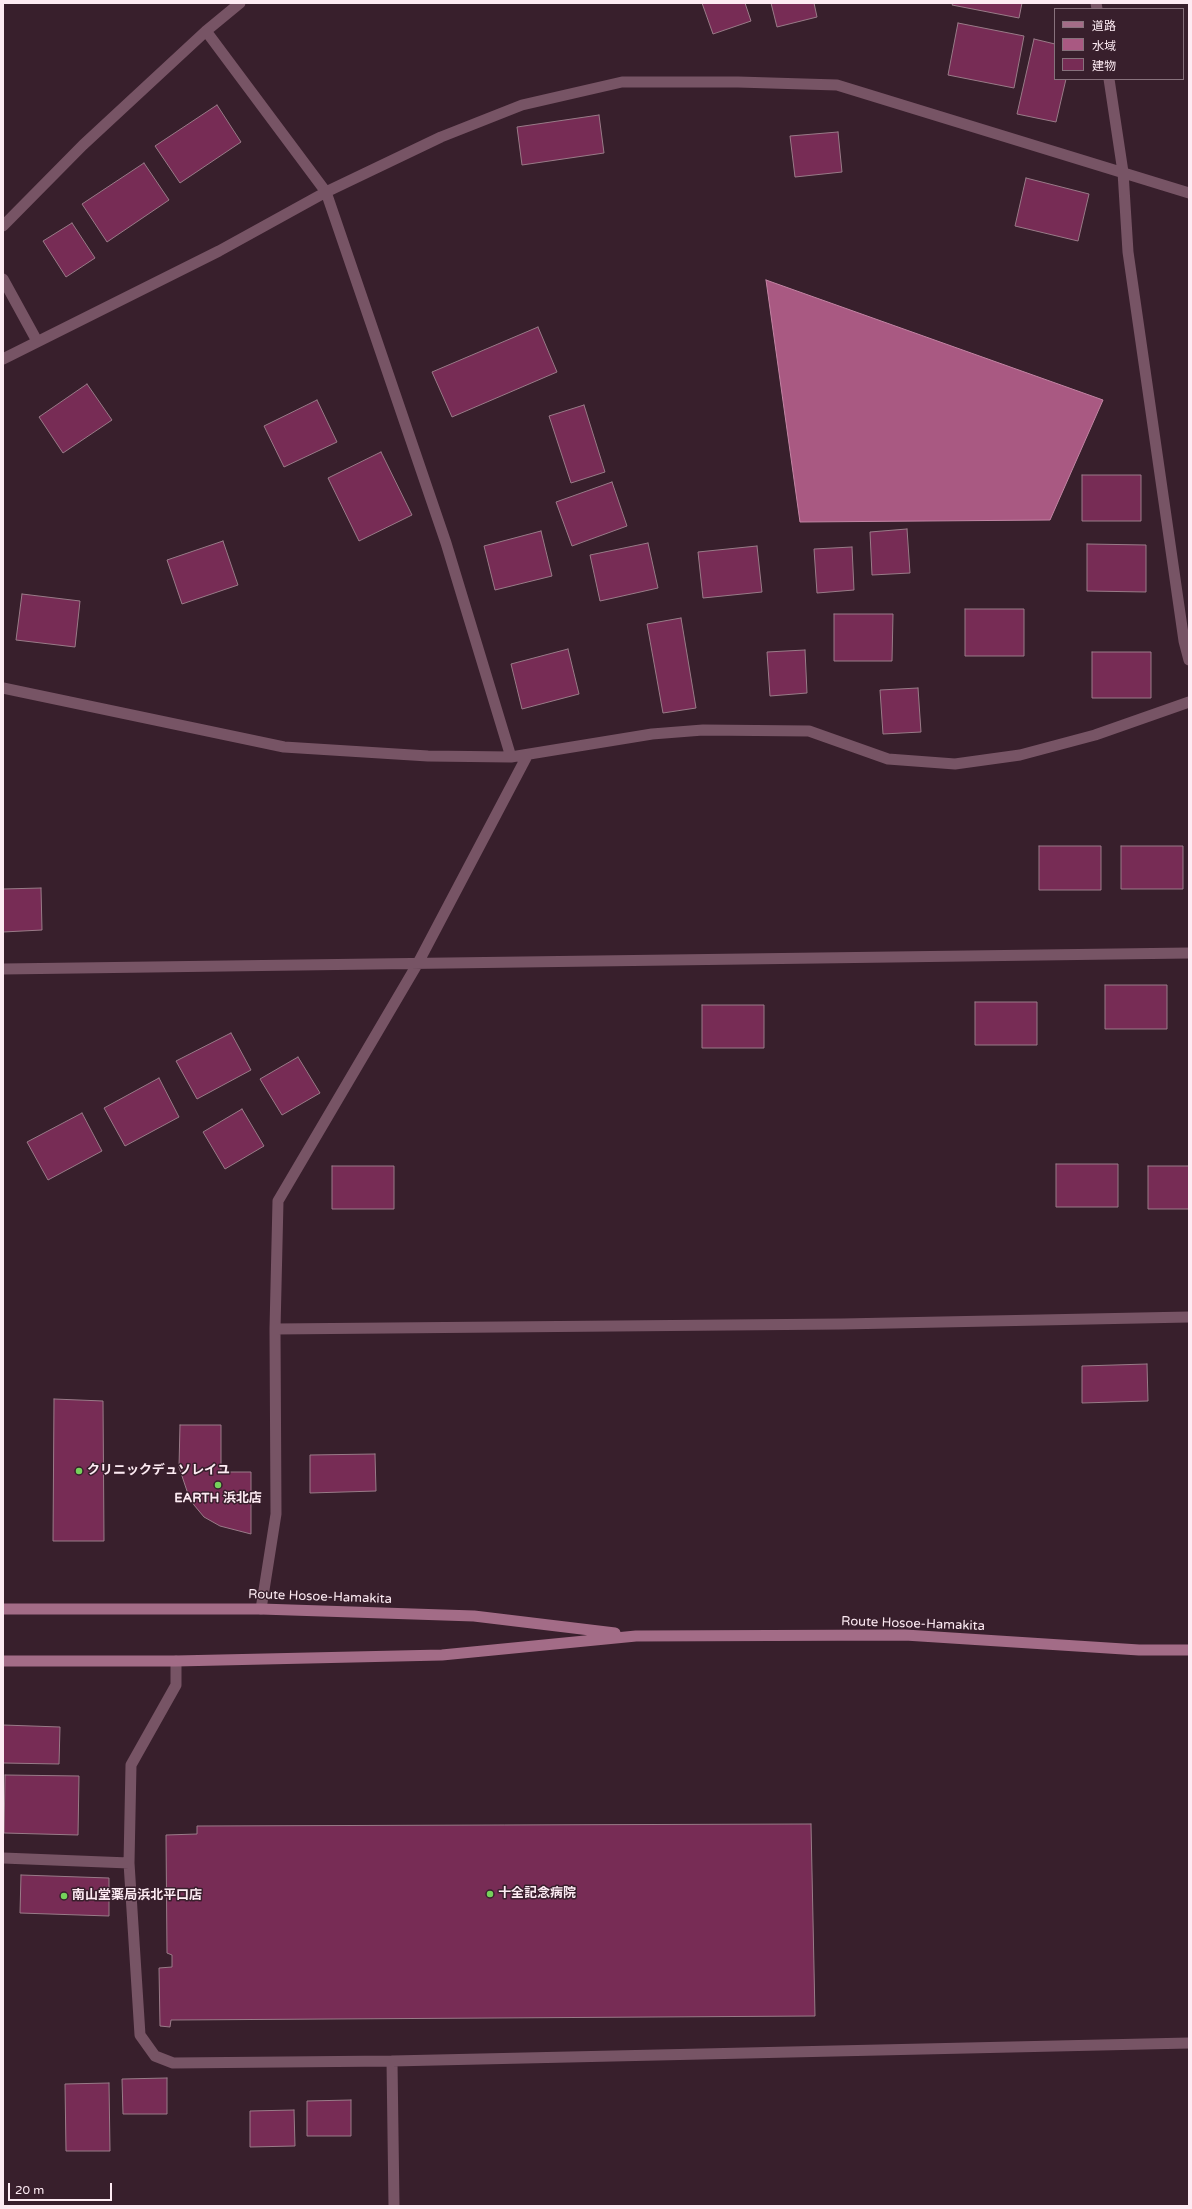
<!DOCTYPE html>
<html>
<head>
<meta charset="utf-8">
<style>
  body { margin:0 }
  #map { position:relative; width:1192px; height:2209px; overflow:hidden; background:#381f2c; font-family:"Varela Round","Noto Sans JP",sans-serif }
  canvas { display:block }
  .frame { position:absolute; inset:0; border:4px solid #fdebf3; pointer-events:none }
  .legend { position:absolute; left:1054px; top:8px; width:130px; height:72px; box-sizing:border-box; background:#381f2c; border:1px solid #87717c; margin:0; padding:5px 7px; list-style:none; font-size:12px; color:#fdebf3 }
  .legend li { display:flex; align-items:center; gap:8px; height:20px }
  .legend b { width:20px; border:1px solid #87717c }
  .scale { position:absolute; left:8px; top:2183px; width:104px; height:18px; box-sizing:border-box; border:2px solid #fdebf3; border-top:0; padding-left:5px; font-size:12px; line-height:14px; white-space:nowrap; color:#fdebf3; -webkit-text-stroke:3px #381f2c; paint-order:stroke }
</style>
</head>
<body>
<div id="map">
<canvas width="1192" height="2209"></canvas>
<div class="frame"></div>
<ul class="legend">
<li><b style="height:5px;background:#a36c87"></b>道路</li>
<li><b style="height:11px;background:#a95982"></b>水域</li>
<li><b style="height:11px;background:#772c55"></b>建物</li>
</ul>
<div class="scale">20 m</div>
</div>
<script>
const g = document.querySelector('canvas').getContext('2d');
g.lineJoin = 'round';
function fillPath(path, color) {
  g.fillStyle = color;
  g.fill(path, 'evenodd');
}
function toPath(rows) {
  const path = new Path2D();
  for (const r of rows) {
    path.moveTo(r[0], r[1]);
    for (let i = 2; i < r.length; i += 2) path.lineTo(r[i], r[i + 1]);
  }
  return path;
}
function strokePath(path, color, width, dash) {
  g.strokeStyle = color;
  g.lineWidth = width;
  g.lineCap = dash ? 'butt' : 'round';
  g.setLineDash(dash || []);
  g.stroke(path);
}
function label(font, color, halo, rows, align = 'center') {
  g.font = font + ' "Varela Round","Noto Sans JP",sans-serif';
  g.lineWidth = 3;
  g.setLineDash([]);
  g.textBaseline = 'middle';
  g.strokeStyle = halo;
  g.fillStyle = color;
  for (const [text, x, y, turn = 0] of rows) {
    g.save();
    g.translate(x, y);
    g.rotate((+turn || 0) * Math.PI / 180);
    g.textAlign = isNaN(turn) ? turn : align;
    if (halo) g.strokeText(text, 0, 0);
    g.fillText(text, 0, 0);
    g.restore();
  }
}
const water = toPath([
  [766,280,1103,400,1050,520,800,522,766,280]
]);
fillPath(water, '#a95982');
strokePath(water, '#c285a4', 1);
const building = toPath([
  [702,3,745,3,751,21,713,34,702,3],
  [771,3,814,3,817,17,777,27,771,3],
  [953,3,1022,3,1019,18,952,5,953,3],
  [958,23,1024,36,1014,88,948,75,958,23],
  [1034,39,1055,44,1055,79,1066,79,1056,122,1017,114,1034,39],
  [217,105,241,142,180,183,155,146,217,105],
  [599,115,604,153,522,165,517,127,599,115],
  [838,132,842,172,795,177,790,136,838,132],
  [144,163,169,200,107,242,82,204,144,163],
  [1026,178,1089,194,1078,241,1015,226,1026,178],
  [72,223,95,258,66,277,43,241,72,223],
  [538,327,557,372,452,417,432,372,538,327],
  [87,384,112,420,63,453,39,417,87,384],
  [317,400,337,442,284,467,264,426,317,400],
  [584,405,605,472,571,483,549,416,584,405],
  [381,452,412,515,359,541,328,478,381,452],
  [1082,475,1141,475,1141,521,1082,521,1082,475],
  [612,482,627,526,572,546,556,502,612,482],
  [907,529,910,573,872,575,870,532,907,529],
  [541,531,552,576,495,590,484,546,541,531],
  [223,541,238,585,182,604,167,560,223,541],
  [648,543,658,588,600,601,590,555,648,543],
  [1087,544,1146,545,1146,592,1087,591,1087,544],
  [757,546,762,592,703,598,698,552,757,546],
  [852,547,854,590,817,593,814,549,852,547],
  [22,594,80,601,75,647,16,640,22,594],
  [965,609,1024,609,1024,656,965,656,965,609],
  [834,614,893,614,892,661,834,661,834,614],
  [681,618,696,708,663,713,647,624,681,618],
  [568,649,579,694,522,709,511,664,568,649],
  [805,650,807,693,770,696,767,652,805,650],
  [1092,652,1151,652,1151,698,1092,698,1092,652],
  [918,688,921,732,883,734,880,690,918,688],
  [1039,846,1101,846,1101,890,1039,890,1039,846],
  [1121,846,1183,846,1183,889,1121,889,1121,846],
  [41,888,42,930,3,932,3,889,41,888],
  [1105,985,1167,985,1167,1029,1105,1029,1105,985],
  [975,1002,1037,1002,1037,1045,975,1045,975,1002],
  [702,1005,764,1005,764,1048,702,1048,702,1005],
  [231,1033,251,1070,197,1099,176,1061,231,1033],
  [298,1057,320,1093,282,1115,260,1079,298,1057],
  [159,1078,179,1117,125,1146,104,1108,159,1078],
  [242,1109,264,1146,225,1169,203,1132,242,1109],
  [82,1113,102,1151,48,1180,27,1142,82,1113],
  [1056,1164,1118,1164,1118,1207,1056,1207,1056,1164],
  [332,1166,394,1166,394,1209,332,1209,332,1166],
  [1148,1166,1189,1166,1189,1209,1148,1209,1148,1166],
  [1147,1364,1148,1401,1082,1403,1082,1366,1147,1364],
  [54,1399,103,1401,104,1541,53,1541,54,1399],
  [180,1425,221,1425,221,1472,251,1472,251,1534,220,1526,204,1517,194,1505,187,1491,179,1467,180,1425],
  [375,1454,376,1491,310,1493,310,1455,375,1454],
  [3,1725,60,1727,59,1764,3,1763,3,1725],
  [5,1775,79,1776,78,1835,4,1833,5,1775],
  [811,1824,815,2016,171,2020,170,2027,160,2026,159,1968,172,1967,172,1955,167,1953,166,1835,197,1834,197,1826,811,1824],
  [21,1875,109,1878,109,1916,20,1913,21,1875],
  [167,2078,167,2114,123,2114,122,2079,167,2078],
  [109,2083,110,2151,66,2151,65,2084,109,2083],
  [351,2100,351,2136,307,2136,307,2101,351,2100],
  [294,2110,295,2146,250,2147,250,2111,294,2110]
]);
fillPath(building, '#772c55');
strokePath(building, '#997b88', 1);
strokePath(toPath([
  [1096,3,1097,9],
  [206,31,326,192,446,543,511,757],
  [1109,79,1123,172,1128,252,1184,641,1189,660],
  [3,226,83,145,206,31,240,3],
  [3,279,37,341],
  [3,359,219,251,326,192,441,137,522,105,622,82,738,82,837,85,1189,193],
  [3,688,284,747,428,756,511,757,652,734,703,730,809,731,888,759,955,764,1020,755,1095,735,1189,702],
  [3,969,1189,953],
  [275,1329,842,1324,1189,1317],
  [261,1609,276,1514,275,1329,278,1201,418,963,527,756],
  [176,1661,176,1685,131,1765,129,1863,140,2035,155,2056,173,2063,392,2061,1189,2043],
  [3,1858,129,1863],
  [392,2061,394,2206]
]), '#775465', 11);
strokePath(toPath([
  [3,1609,261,1609,474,1616,615,1633],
  [3,1661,176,1661,442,1655,636,1636,905,1635,1139,1650,1189,1650]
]), '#a36c87', 11);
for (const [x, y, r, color] of [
  [79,1471,4,"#75d25b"],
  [218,1485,4,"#75d25b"],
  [490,1894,4,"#75d25b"],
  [64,1896,4,"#75d25b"]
]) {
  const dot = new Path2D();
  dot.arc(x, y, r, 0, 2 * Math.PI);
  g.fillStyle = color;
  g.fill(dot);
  strokePath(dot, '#381f2c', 1.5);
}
label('bold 13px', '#fdebf3', '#381f2c', [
  ["クリニックデュソレイユ",87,1471],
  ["EARTH 浜北店",218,1499,"center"],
  ["十全記念病院",498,1894],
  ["南山堂薬局浜北平口店",72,1896]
], 'left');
label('13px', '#fdebf3', '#381f2c', [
  ["Route Hosoe-Hamakita",320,1597,2],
  ["Route Hosoe-Hamakita",913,1624,2]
]);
</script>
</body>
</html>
